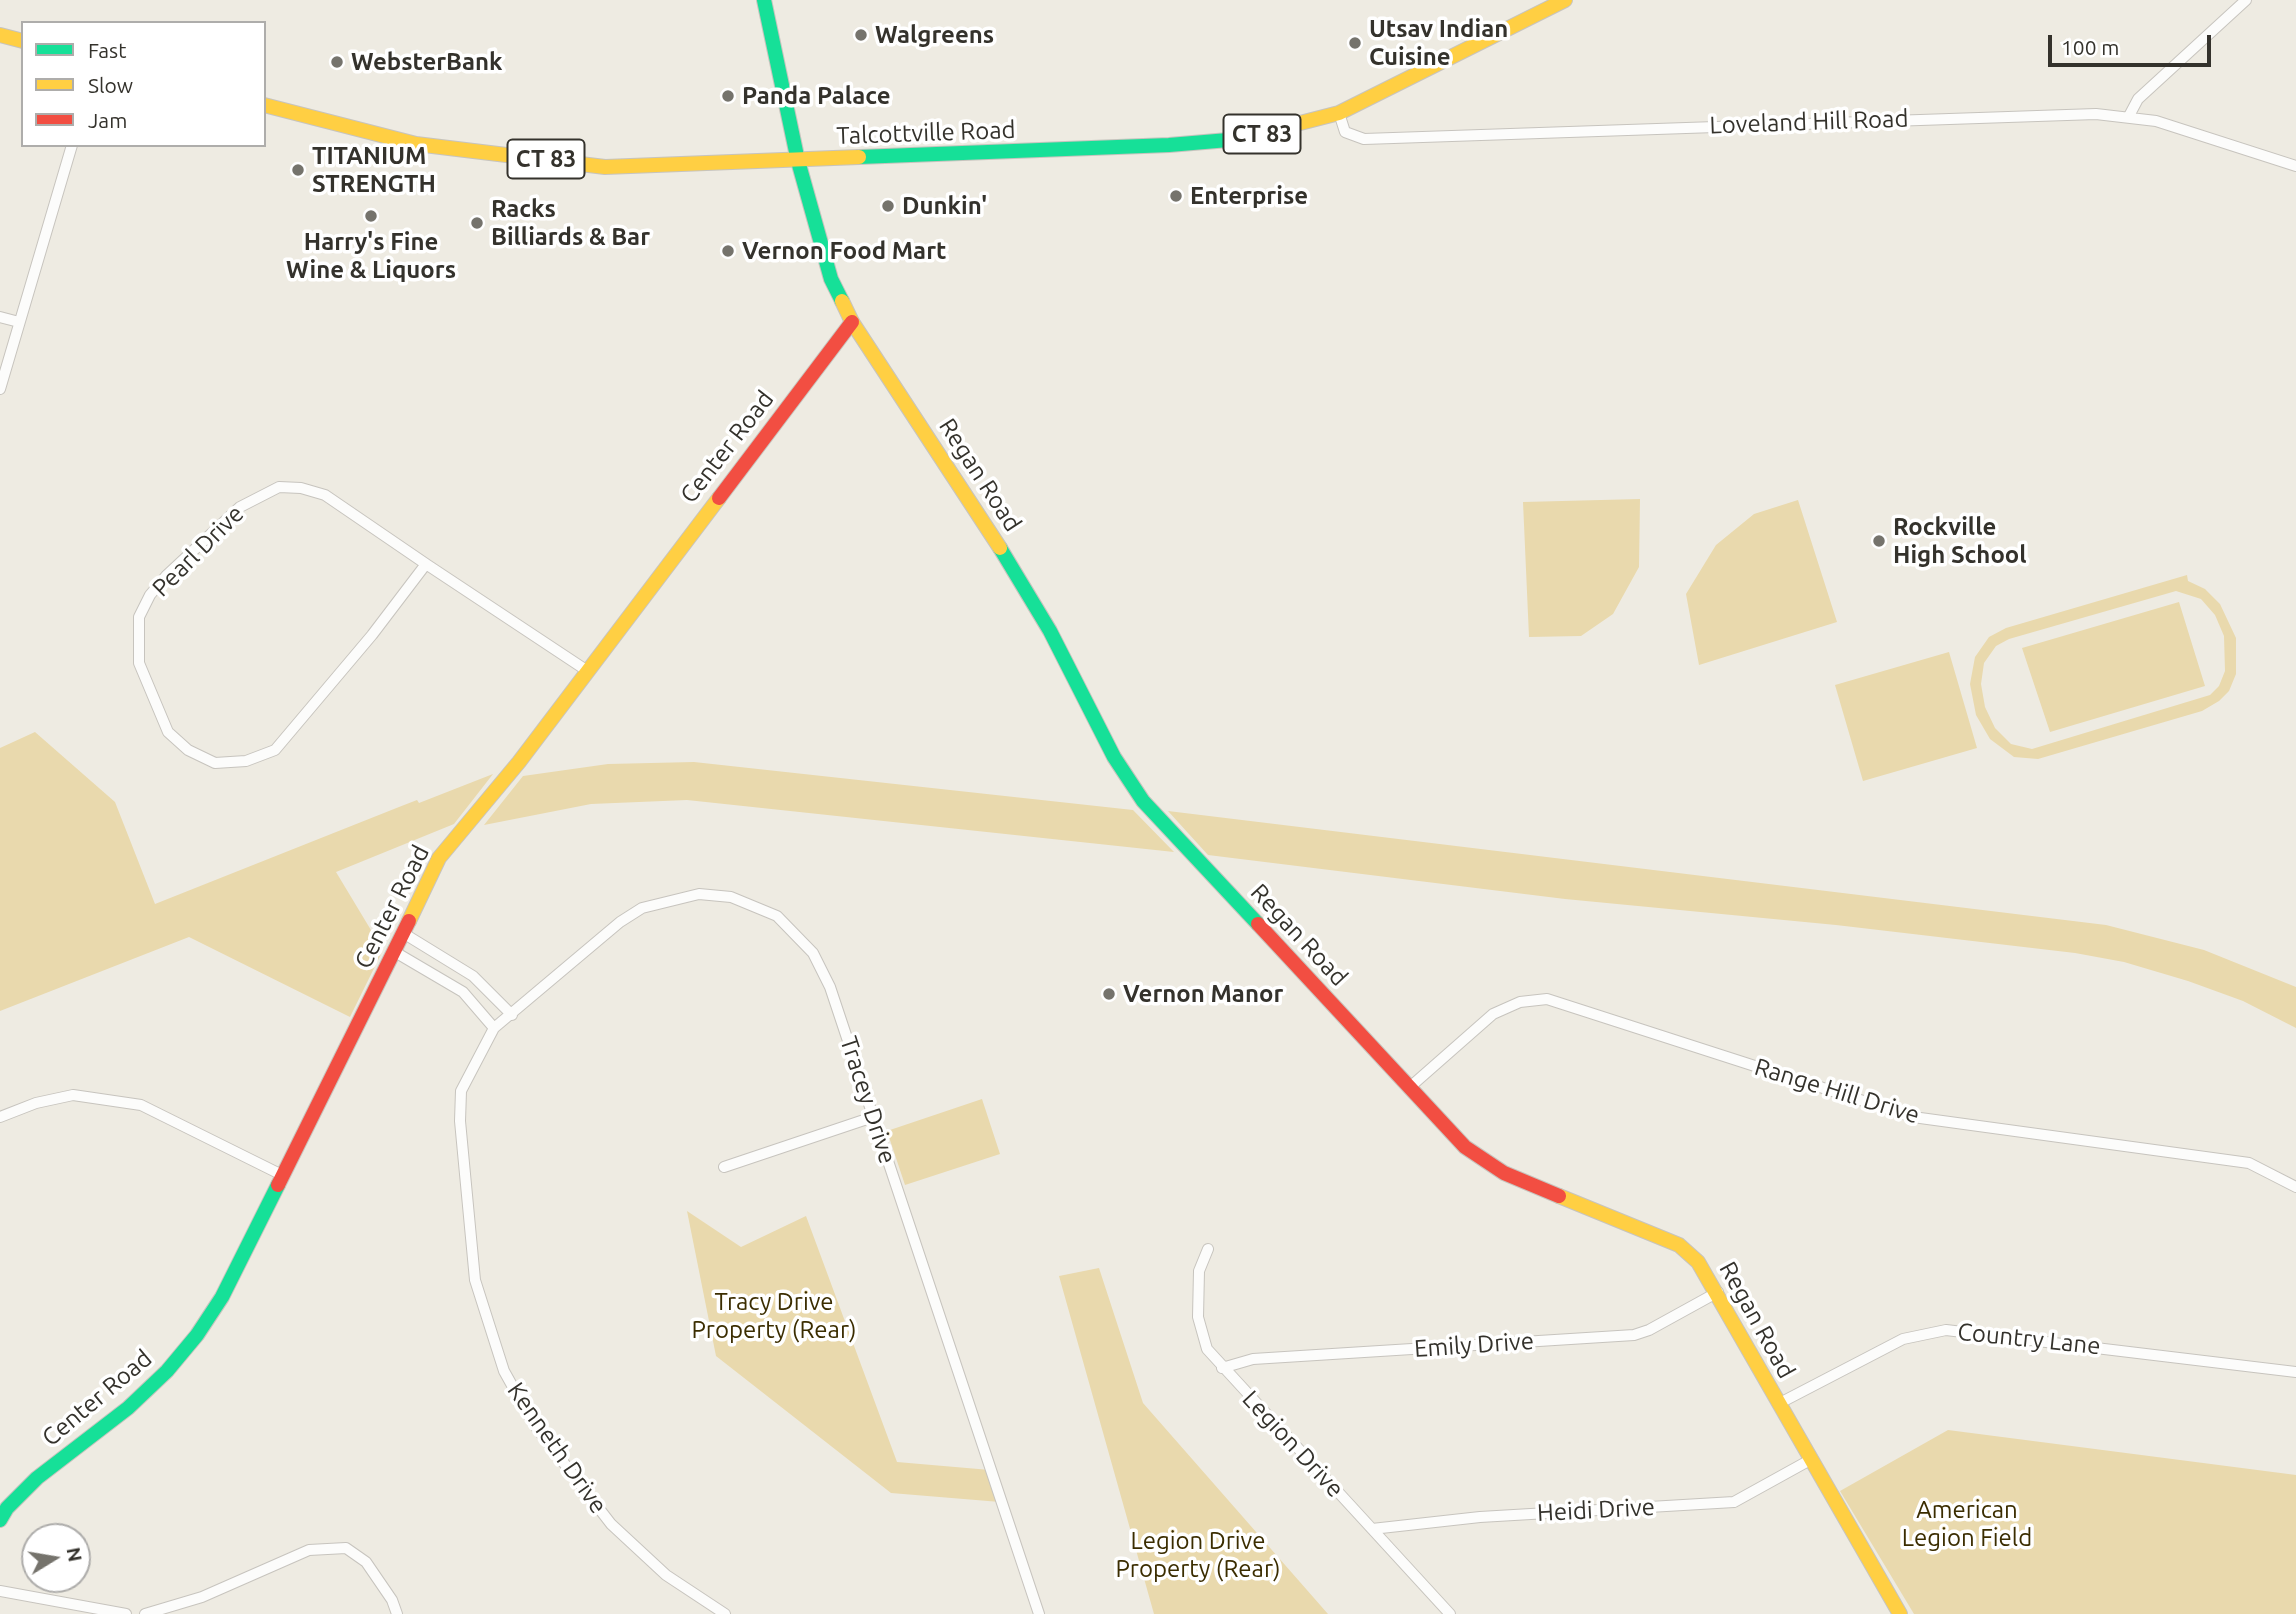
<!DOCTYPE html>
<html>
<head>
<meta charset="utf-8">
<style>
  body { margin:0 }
  #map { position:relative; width:2296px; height:1614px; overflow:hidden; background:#eeebe2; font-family:Ubuntu,sans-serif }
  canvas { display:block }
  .legend { position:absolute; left:21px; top:21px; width:245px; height:126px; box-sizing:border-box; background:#fff; border:2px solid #aeadab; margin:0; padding:9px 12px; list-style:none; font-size:21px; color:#34322c }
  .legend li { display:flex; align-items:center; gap:14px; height:35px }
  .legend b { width:35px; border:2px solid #aeadab }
  .north { position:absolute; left:21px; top:1523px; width:70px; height:70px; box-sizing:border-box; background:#fff; border:2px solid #aeadab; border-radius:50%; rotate:79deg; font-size:19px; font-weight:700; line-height:28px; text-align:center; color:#34322c }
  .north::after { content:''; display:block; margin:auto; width:24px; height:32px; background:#75736c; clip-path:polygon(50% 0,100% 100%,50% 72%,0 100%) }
  .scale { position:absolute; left:2048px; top:35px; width:163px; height:32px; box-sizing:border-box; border:4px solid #34322c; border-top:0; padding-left:9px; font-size:21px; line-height:24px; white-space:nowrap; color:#34322c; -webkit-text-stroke:5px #fff; paint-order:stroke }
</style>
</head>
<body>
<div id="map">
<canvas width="2296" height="1614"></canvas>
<ul class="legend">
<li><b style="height:9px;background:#16e098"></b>Fast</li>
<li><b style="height:9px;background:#ffcf43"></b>Slow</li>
<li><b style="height:9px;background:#f24e42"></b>Jam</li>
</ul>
<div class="north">N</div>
<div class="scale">100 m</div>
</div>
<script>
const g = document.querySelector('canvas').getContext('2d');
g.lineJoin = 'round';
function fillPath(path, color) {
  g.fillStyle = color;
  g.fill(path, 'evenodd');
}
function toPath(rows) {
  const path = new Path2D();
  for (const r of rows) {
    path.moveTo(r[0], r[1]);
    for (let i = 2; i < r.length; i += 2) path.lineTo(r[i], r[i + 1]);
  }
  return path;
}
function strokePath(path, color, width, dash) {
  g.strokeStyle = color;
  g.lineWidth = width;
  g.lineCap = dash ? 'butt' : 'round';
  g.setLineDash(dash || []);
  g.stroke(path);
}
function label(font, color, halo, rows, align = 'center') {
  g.font = font + ' Ubuntu,sans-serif';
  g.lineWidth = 7;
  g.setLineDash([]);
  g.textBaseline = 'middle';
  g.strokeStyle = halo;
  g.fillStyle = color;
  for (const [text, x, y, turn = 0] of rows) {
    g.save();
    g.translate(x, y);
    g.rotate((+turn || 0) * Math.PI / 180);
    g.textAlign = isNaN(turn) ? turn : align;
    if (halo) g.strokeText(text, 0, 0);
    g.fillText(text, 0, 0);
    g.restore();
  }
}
fillPath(toPath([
  [1640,499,1639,567,1613,614,1581,636,1529,637,1523,502],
  [1798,500,1837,622,1699,665,1686,594,1716,545,1754,514],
  [2187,575,2188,581,2205,589,2220,604,2236,638,2236,674,2229,691,2219,701,2202,711,2038,759,2014,757,1990,739,1976,715,1970,684,1975,657,1989,637,2006,628],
  [2176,591,2201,599,2215,615,2224,636,2225,671,2219,686,2210,695,2032,749,2011,744,1995,728,1985,707,1981,684,1984,663,1996,646,2009,639],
  [2179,602,2205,686,2050,732,2022,648],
  [1949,652,1977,748,1863,781,1835,685],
  [35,732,115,802,155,904,399,807,417,800,419,803,493,774,454,824,336,872,383,950,350,1017,189,937,0,1011,0,748],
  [694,762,1133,810,1174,852,687,800,591,804,484,825,523,776,608,764],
  [1168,811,2106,925,2204,950,2296,987,2296,1028,2243,1001,2188,981,2124,962,2075,953,1836,925,1565,899,1208,855],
  [982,1099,1000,1154,905,1185,887,1131],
  [687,1211,741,1247,806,1216,897,1462,990,1470,1000,1502,891,1493,716,1356],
  [1099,1268,1143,1403,1328,1614,1154,1614,1059,1276],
  [1948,1430,2296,1475,2296,1614,1914,1614,1840,1491]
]), '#e9d9ad');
const street = toPath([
  [1339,113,1345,132,1364,139,2096,114,2156,121,2296,166],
  [2129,116,2138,99,2246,0],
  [0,317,19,322],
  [0,389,72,145],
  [279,487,301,488,325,495,426,564,372,635,275,750,246,761,215,763,188,750,168,732,139,663,139,617,150,595,166,576,240,507,279,487],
  [426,564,586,670],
  [403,933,473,976,512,1015],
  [395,952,463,992,494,1028],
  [1410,1087,1493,1014,1520,1002,1547,999,1913,1117,2249,1163,2296,1187],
  [0,1117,36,1103,73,1095,141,1105,282,1175],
  [724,1167,873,1117],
  [1208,1249,1199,1271,1198,1317,1207,1349,1450,1614],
  [1222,1368,1253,1359,1634,1335,1649,1330,1718,1292],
  [1778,1404,1903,1339,1946,1330,2296,1372],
  [1372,1529,1480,1517,1734,1502,1810,1460],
  [0,1591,126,1614],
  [145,1614,202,1597,309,1550,346,1548,366,1562,392,1600,397,1614],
  [725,1614,666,1575,611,1524,533,1423,504,1371,475,1280,460,1121,461,1091,494,1028,620,922,642,908,699,894,731,897,777,916,813,953,830,987,1039,1614]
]);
const fast = toPath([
  [764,0,798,161,831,279,842,301],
  [859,157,1169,145,1240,139,1269,131],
  [1000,548,1050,631,1114,757,1143,801,1258,924],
  [0,1520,7,1508,37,1478,128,1408,167,1371,197,1335,222,1297,278,1185]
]);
const slow = toPath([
  [0,35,23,41],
  [264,105,416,144,605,167,859,157],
  [1269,131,1339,113,1565,0],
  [842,301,852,322,1000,548],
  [409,921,439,858,519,762,719,498],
  [1559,1196,1679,1245,1698,1262,1900,1614]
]);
const jam = toPath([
  [719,498,852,322],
  [1258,924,1465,1147,1504,1173,1559,1196],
  [278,1185,409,921]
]);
strokePath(street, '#c7c4be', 12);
strokePath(fast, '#c7c4be', 16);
strokePath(slow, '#c7c4be', 16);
strokePath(jam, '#c7c4be', 16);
strokePath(street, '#fcfcfb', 10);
strokePath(fast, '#16e098', 14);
strokePath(slow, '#ffcf43', 14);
strokePath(jam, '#f24e42', 14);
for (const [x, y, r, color] of [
  [861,35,7,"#75736c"],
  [1355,43,7,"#75736c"],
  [337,62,7,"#75736c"],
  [728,96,7,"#75736c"],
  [298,170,7,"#75736c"],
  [1176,196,7,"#75736c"],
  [888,206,7,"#75736c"],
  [371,216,7,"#75736c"],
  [477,223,7,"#75736c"],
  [728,251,7,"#75736c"],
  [1879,541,7,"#75736c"],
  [1109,994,7,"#75736c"]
]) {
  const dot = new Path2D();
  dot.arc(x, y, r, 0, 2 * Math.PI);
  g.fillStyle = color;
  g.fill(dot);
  strokePath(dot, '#fff', 2.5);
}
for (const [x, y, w] of [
  [1262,134,77],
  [546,159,77]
]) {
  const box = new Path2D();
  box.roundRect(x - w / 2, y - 19.5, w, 39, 5);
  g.fillStyle = '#fff';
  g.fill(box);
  strokePath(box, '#34322c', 2);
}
label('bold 23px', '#34322c', null, [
  ["CT 83",1262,134],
  ["CT 83",546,159]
]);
label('bold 24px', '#34322c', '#fff', [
  ["Utsav Indian",1369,29],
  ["Cuisine",1369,57],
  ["Walgreens",875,35],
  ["WebsterBank",351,62],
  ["Panda Palace",742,96],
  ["TITANIUM",312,156],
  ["STRENGTH",312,184],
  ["Enterprise",1190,196],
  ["Dunkin'",902,206],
  ["Racks",491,209],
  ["Billiards & Bar",491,237],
  ["Harry's Fine",371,242,"center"],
  ["Wine & Liquors",371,270,"center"],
  ["Vernon Food Mart",742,251],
  ["Rockville",1893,527],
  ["High School",1893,555],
  ["Vernon Manor",1123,994]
], 'left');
label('24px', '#34322c', '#fff', [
  ["Loveland Hill Road",1809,122,-2],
  ["Talcottville Road",926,133,-2],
  ["Center Road",727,447,-52],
  ["Regan Road",980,475,57],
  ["Pearl Drive",198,551,-45],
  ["Center Road",392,907,-63],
  ["Regan Road",1299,935,47],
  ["Range Hill Drive",1837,1091,17],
  ["Tracey Drive",868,1100,72],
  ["Regan Road",1757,1320,61],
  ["Country Lane",2029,1339,6],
  ["Emily Drive",1474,1345,-4],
  ["Center Road",97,1398,-40],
  ["Legion Drive",1293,1444,47],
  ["Kenneth Drive",557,1448,55],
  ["Heidi Drive",1596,1510,-3]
]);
label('24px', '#3b2d00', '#fff', [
  ["Tracy Drive",774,1302],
  ["Property (Rear)",774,1330],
  ["American",1967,1510],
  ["Legion Field",1967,1538],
  ["Legion Drive",1198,1541],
  ["Property (Rear)",1198,1569]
]);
</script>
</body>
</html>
